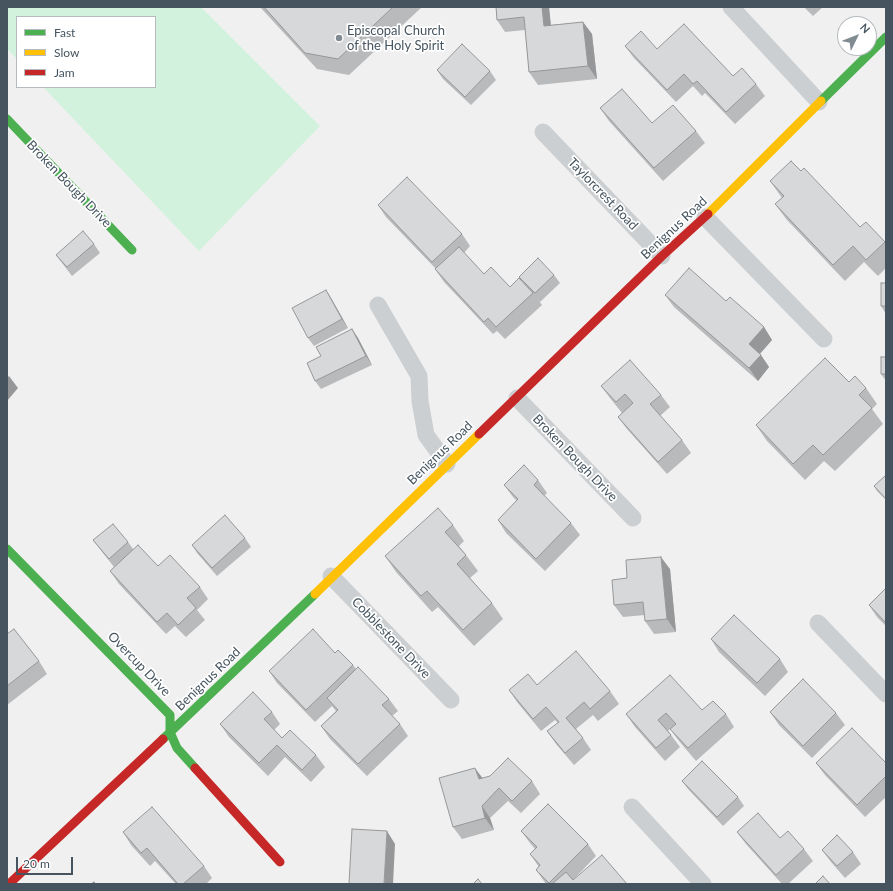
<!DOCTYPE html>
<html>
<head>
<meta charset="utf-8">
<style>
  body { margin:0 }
  #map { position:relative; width:893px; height:891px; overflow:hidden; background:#f1f0f0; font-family:Lato,sans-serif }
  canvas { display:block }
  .frame { position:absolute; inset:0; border:8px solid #45545f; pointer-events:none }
  .legend { position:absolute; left:16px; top:16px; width:140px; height:72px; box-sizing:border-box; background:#fff; border:1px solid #b5bbbf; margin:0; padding:5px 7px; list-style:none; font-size:12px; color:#45545f }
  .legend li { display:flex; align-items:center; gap:8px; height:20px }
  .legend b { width:20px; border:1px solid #b5bbbf }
  .north { position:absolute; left:837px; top:16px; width:40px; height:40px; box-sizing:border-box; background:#fff; border:1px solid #b5bbbf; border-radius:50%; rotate:47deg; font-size:11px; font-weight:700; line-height:16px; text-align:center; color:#45545f }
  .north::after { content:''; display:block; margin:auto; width:14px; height:18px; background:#818b92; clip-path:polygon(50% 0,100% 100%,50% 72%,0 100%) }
  .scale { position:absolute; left:16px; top:857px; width:57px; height:18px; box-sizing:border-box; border:2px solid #45545f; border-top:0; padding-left:5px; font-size:12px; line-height:14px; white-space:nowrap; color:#45545f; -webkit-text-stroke:3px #fff; paint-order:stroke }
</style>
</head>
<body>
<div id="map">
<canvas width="893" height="891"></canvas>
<div class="frame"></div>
<ul class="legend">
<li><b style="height:5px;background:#4caf50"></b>Fast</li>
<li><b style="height:5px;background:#ffc107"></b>Slow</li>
<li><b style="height:5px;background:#c62828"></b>Jam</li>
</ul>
<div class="north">N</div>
<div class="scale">20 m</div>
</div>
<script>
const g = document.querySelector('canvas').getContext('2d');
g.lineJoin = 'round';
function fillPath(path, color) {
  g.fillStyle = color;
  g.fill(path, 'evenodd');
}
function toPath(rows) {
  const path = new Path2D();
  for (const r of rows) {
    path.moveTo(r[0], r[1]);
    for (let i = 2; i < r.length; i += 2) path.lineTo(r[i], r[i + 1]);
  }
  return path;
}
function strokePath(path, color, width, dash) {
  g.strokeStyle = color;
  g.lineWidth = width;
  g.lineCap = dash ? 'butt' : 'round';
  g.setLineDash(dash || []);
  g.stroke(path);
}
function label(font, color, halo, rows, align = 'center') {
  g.font = font + ' Lato,sans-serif';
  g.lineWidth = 3.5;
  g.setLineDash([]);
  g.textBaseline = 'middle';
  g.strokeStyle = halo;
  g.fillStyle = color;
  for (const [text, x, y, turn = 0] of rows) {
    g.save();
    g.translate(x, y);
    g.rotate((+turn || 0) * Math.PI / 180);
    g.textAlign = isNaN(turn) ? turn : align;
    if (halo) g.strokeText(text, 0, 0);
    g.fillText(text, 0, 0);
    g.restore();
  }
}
fillPath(toPath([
  [7,7,201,7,320,126,199,251,43,87,155,87,155,17,17,17,17,59,7,49]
]), '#d2f2dd');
strokePath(toPath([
  [731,7,819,102],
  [543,132,662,256],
  [705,217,824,339],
  [378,305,419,376,420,401,426,435,447,464],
  [517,398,633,518],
  [331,576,451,700],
  [818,623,886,694],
  [632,807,703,884]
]), '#cccfd1', 17);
strokePath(toPath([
  [821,101,886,37],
  [7,119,132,250],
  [7,549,170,715,170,732,177,748,195,768],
  [163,739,315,594]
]), '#4caf50', 9);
strokePath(toPath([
  [708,214,821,101],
  [315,594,479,434]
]), '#ffc107', 9);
strokePath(toPath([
  [479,434,662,256,708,214],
  [195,768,280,862],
  [9,884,163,739]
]), '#c62828', 9);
fillPath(toPath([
  [260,7,422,7,349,75,317,69],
  [496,7,549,7,551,25,583,22,592,34,597,79,538,85,529,72,525,30,505,32,497,20],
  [804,7,823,7,813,16],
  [625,46,657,49,733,76,756,84,765,96,735,124,705,93,702,96,693,86,676,102,634,58],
  [437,70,490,71,496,80,471,105,443,79],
  [600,108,652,123,696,131,705,143,663,181,609,121],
  [801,171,860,227,885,242,886,244,886,268,878,276,864,262,845,281,787,220,775,204,782,198,770,181],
  [378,205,462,234,470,246,464,253,484,274,510,287,554,275,560,283,540,302,536,297,542,305,505,339,497,331,493,334,444,282,435,269,436,269,386,217],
  [94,244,100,253,72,276,62,263,56,255],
  [326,290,331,298,348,328,314,346,308,338],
  [665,295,726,301,764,327,772,340,760,354,769,367,758,381,674,307],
  [881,306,886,306,886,314],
  [352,329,358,338,372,365,321,389,315,381,321,356],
  [886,357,886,381,881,374],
  [849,382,866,388,877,404,872,409,883,424,835,471,824,461,805,480,767,441,756,425],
  [601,386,661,395,670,407,660,416,682,440,691,453,667,474,627,429,618,417,622,413,610,398],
  [886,475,886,500,877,491,874,486],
  [538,480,547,493,544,496,571,523,580,535,545,571,506,533,498,520,517,501,513,497,504,485],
  [453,525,464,541,459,546,466,555,478,571,470,578,492,603,503,619,474,646,438,607,432,612,396,572,385,556],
  [245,538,251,547,217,576,197,553,192,545],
  [93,540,128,542,133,549,158,566,200,587,208,599,197,610,205,620,186,637,175,626,166,634,119,584,110,571,114,567,99,548],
  [670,569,676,632,654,634,645,621,645,615,623,617,614,605,627,578],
  [886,588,886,626,877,617,869,605],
  [7,634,39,661,47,674,7,705],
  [711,639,780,659,788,672,765,696,719,652],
  [335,653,353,665,356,669,389,699,398,711,392,716,400,724,408,736,367,776,330,739,321,726,336,711,332,706,315,722,277,683,269,671],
  [537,685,610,691,619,704,598,721,593,715,576,729,583,738,591,750,574,765,556,744,547,731,558,723,555,720,541,731,517,702,509,690],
  [702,710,726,714,734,727,696,761,679,741,670,729,668,731,680,747,665,761,635,727,626,714],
  [272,712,280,724,274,730,282,738,316,755,325,767,311,782,285,757,268,776,229,737,220,724],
  [770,712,836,713,845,725,812,758,779,725],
  [816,763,886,763,886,797,865,817,825,775],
  [482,778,532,781,540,794,521,813,508,801,490,818,494,830,462,839,453,827],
  [682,781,738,797,744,806,723,826,688,789],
  [521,831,588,844,596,856,573,880,627,884,546,884,536,870,539,867,530,854,535,849,530,843],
  [123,832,204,866,212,878,206,884,176,884,155,861,150,866,131,845],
  [737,832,780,838,804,849,813,861,788,884,782,884,746,844],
  [822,850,853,852,861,864,845,878,831,862]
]), '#b9babb');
fillPath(toPath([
  [542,7,549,7,552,38,544,26],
  [583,22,592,34,597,79,588,66],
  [326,290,331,298,348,328,342,319],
  [764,327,772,340,757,357,749,344],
  [352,329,358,338,372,365,366,356],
  [761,355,769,367,758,381,749,368],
  [9,376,18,388,7,401,7,378],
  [661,557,670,569,676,632,667,619],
  [475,768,484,780,479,779],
  [482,806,490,818,494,830,485,818],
  [387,831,395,844,393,884,384,884]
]), '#969799');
const building = toPath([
  [264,7,393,7,338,59,305,53,264,7],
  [496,7,542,7,544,26,583,22,588,66,529,72,524,17,497,20,496,7],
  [684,24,733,76,742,68,756,84,726,112,697,81,693,84,684,74,667,90,625,46,641,31,657,49,684,24],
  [462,44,490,71,465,97,437,70,462,44],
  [622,89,652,123,673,105,696,131,654,168,600,108,622,89],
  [791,161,801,171,804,168,860,227,866,222,885,242,866,260,853,246,833,265,775,204,784,196,770,181,791,161],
  [407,177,462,234,432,262,378,205,407,177],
  [83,231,94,244,67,267,56,255,83,231],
  [459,247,484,274,491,267,510,287,519,278,533,293,496,327,488,318,484,322,435,269,459,247],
  [538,258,554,275,535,293,519,277,538,258],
  [689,268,726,301,730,297,764,327,749,344,761,355,749,368,665,295,689,268],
  [881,283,886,283,886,306,881,306,881,283],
  [326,290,342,319,308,338,292,308,326,290],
  [352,329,366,356,315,381,307,363,321,356,316,347,352,329],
  [881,357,886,357,886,374,881,374,881,357],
  [825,358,849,382,855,376,866,388,859,395,872,408,823,455,813,445,793,464,756,425,825,358],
  [630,360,661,395,650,404,682,440,658,462,618,417,633,403,625,394,616,402,601,386,630,360],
  [524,465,538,480,534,485,571,523,536,559,498,520,518,499,504,485,524,465],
  [886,475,886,499,874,486,886,475],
  [438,508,453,525,445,532,466,555,457,564,492,603,463,630,427,591,421,596,385,556,438,508],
  [225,515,245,538,212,568,192,545,225,515],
  [113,524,128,542,109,559,93,540,113,524],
  [138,545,158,566,170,555,200,587,187,598,196,608,178,625,167,613,157,622,110,571,138,545],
  [661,557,667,619,645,621,643,602,614,605,612,580,627,578,626,560,661,557],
  [886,588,886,623,869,605,886,588],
  [734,615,780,659,757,683,711,639,734,615],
  [14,629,39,661,7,686,7,634,14,629],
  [313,629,335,653,338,650,353,665,306,710,269,671,313,629],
  [576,651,610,691,590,709,584,702,566,718,583,738,565,753,547,731,559,722,546,707,533,719,509,690,528,674,537,685,576,651],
  [358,667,389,699,382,705,400,724,358,764,321,726,338,710,327,698,358,667],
  [670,675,702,710,713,701,726,714,688,748,670,729,676,724,666,713,658,720,671,735,656,748,626,714,670,675],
  [803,679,836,713,803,746,770,712,803,679],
  [253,692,272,712,264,719,282,738,290,730,316,755,302,770,277,745,259,763,220,724,253,692],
  [852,728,886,763,886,776,857,805,816,763,852,728],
  [508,758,532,781,512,801,499,788,482,806,485,818,453,827,439,778,475,768,479,779,490,776,508,758],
  [702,761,738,797,717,817,682,781,702,761],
  [548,804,588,844,549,883,536,870,540,865,530,854,537,847,521,831,548,804],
  [152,807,204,866,183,884,178,884,147,848,141,853,123,832,152,807],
  [758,813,780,838,788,831,804,849,776,875,737,832,758,813],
  [352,829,387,831,384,884,349,884,352,829],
  [837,835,853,852,837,866,822,850,837,835],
  [602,855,627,884,552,884,566,872,573,880,602,855],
  [823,876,830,884,815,884,823,876],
  [478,879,482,884,473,884,478,879],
  [94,882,96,884,91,884,94,882]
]);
fillPath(building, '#d7d8da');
strokePath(building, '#969799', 1);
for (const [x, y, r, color] of [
  [339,38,4,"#818b92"]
]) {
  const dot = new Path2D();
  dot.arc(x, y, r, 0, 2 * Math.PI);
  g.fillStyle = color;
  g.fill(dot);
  strokePath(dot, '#fff', 1.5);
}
label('13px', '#45545f', '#fff', [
  ["Episcopal Church",347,31],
  ["of the Holy Spirit",347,46]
], 'left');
label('13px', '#45545f', '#fff', [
  ["Broken Bough Drive",69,184,46],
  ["Taylorcrest Road",603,194,46],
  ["Benignus Road",674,228,-43],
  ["Benignus Road",440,453,-44],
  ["Broken Bough Drive",575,458,46],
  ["Cobblestone Drive",391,638,46],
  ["Overcup Drive",139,664,46],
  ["Benignus Road",208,679,-44]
]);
</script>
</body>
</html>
